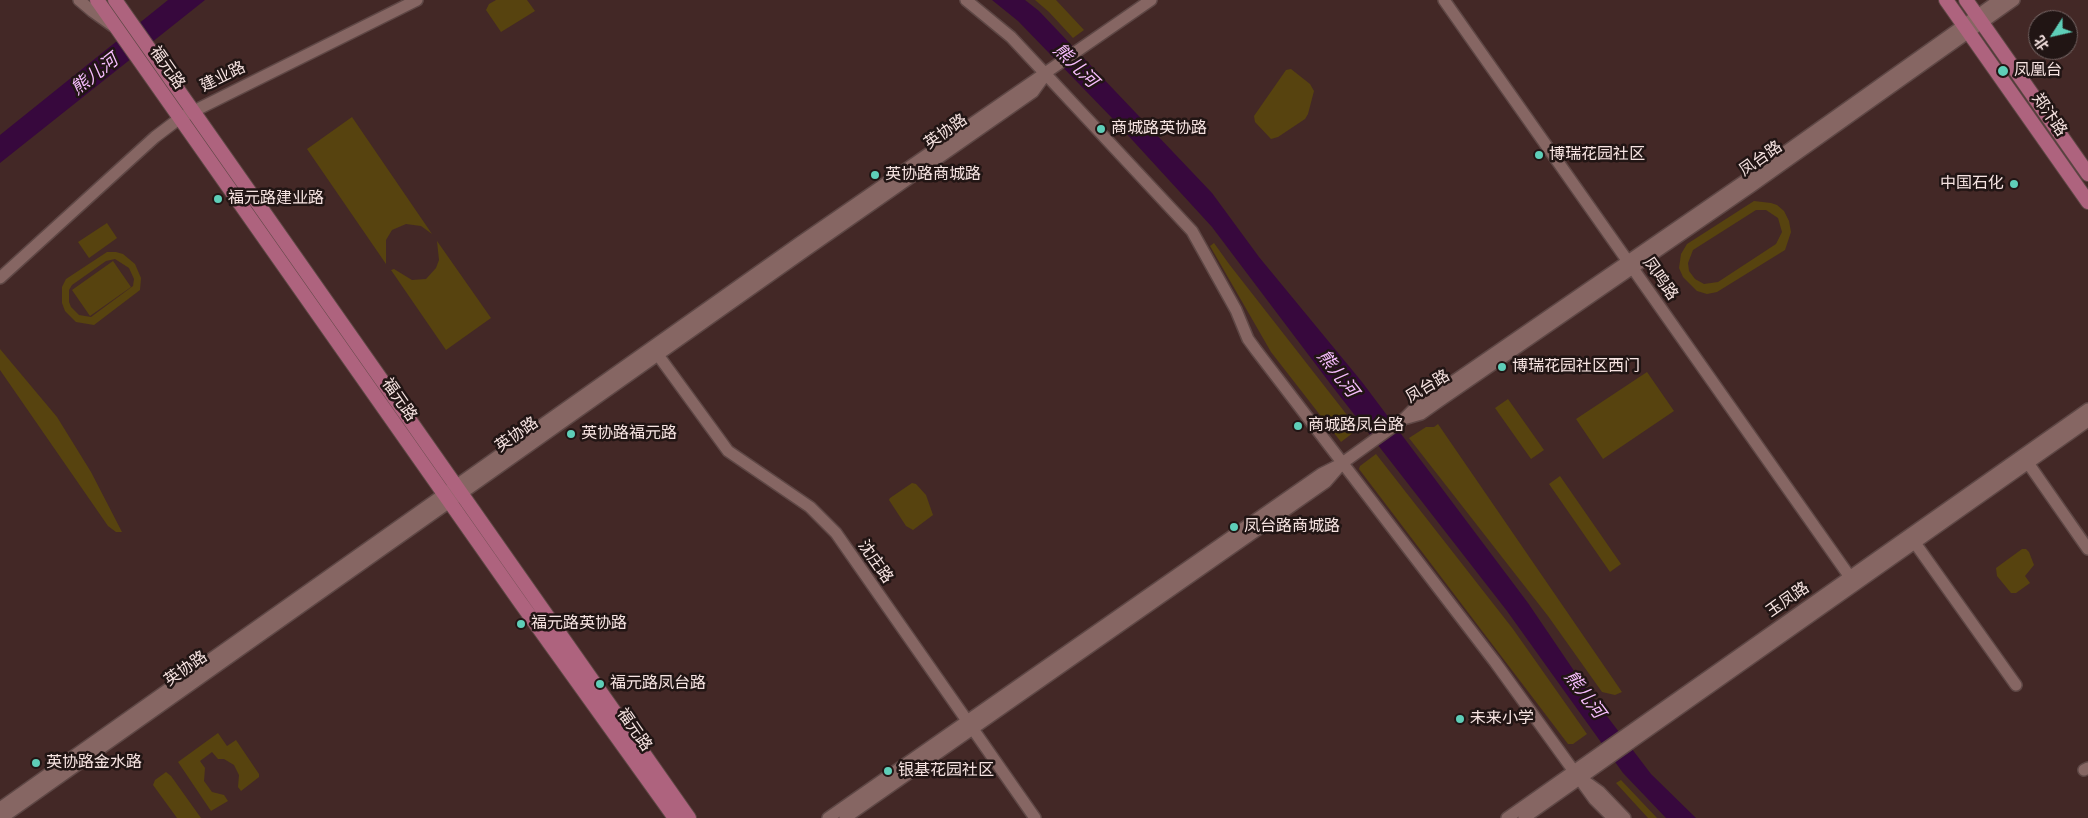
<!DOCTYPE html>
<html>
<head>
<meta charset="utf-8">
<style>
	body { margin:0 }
	#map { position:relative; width:2088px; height:818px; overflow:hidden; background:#432826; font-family:"Space Grotesk","Noto Sans SC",sans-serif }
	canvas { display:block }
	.north { position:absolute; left:2028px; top:10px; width:50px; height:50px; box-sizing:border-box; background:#211514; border:1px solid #766766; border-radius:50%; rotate:235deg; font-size:14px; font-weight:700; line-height:20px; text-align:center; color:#f6e3e1 }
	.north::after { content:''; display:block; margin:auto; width:18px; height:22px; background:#5eceb8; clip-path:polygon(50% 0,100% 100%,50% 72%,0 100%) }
</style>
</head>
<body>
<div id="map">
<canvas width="2088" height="818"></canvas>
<div class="north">北</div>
</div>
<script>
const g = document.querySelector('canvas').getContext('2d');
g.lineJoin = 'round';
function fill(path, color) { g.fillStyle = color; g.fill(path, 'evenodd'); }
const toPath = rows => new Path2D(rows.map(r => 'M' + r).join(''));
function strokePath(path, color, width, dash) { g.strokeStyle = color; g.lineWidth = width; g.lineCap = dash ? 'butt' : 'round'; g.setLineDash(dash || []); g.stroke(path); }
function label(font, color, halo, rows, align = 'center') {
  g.font = font + ' "Space Grotesk","Noto Sans SC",sans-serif'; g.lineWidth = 5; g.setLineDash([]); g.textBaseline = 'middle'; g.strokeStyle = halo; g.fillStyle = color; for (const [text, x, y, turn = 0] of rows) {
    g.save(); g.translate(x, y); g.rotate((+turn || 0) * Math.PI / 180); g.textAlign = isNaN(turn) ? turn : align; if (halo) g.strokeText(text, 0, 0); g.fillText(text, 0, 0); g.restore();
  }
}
const green = toPath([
	[496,0,527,0,535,11,501,32,486,10,489,4],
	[1035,0,1056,0,1084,30,1073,38,1049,12],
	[1291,69,1310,84,1314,91,1308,114,1305,119,1278,137,1271,139,1255,122,1254,116,1286,70],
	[352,117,432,234,421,226,406,224,392,230,386,240,386,264,307,149],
	[1754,201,1771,203,1777,205,1784,211,1789,221,1791,232,1785,250,1717,292,1707,294,1697,291,1683,277,1679,268,1681,254,1687,244],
	[1756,210,1766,210,1778,218,1782,232,1776,244,1718,282,1704,284,1695,279,1689,271,1688,263,1693,250],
	[107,223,117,238,89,258,78,242],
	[437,241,491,318,446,350,391,270,394,269,412,280,426,279,436,268,439,260],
	[1214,243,1229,264,1358,429,1341,442,1271,352,1210,246],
	[107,252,116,252,123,254,135,264,141,278,140,290,94,325,76,322,65,311,62,303,62,287,66,279],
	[115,259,129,268,134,279,133,286,91,317,79,315,71,307,69,302,69,290,72,285,106,261],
	[113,261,131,287,90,316,72,290],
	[0,349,57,417,91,472,122,532,116,532,108,526,0,370],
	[1647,372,1674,411,1603,459,1576,419],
	[1508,399,1544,450,1531,459,1495,408],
	[1438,424,1622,692,1615,695,1602,692,1548,616,1409,438,1426,427,1434,427],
	[1376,454,1513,629,1587,734,1573,744,1568,744,1359,469,1360,466],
	[1560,476,1621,564,1610,572,1549,484],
	[912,483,916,484,926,495,933,515,913,530,906,526,889,500,890,498],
	[2022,549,2026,549,2029,552,2034,565,2025,576,2030,583,2016,593,2011,593,1997,576,1996,568],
	[218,733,227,746,236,740,259,774,259,777,241,791,238,787,239,775,234,765,224,759,218,759,212,752,200,761,205,768,204,781,212,792,224,795,228,801,211,811,178,762],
	[166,772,171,776,201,818,177,818,153,785,155,780],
	[1621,780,1657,818,1648,818,1616,783]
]);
const water = toPath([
	[168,0,205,0,0,163,0,135],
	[992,0,1025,0,1039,11,1212,193,1259,257,1362,382,1528,603,1587,690,1651,774,1696,818,1666,818,1623,773,1507,611,1332,386,1212,227,1113,119,1018,21]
]);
const minor = toPath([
	[79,0,92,11,113,26],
	[966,0,1011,37,1192,231,1236,310,1248,339,1256,350,1495,662,1594,799,1613,818],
	[1444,0,1850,577],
	[0,278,155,137,180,118,417,0],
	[658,355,728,451,810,507,836,533,1035,818],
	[1407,418,1421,414,1438,402,1752,186,2014,0],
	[2028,463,2088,549],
	[1915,543,2016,685],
	[2084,770,2088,768],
	[1586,782,1600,792,1625,818],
	[0,808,799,243,1151,0],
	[2,818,805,251,1033,92,1043,78],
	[828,818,1321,474,1341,464,1405,418,1416,407,1747,179,1999,0],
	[845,818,1326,482,1339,467],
	[1507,818,2088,409],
	[1524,818,2088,421]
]);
const major = toPath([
	[97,0,520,602,675,818],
	[115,0,689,818],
	[1946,0,2088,202],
	[1966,0,2088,174]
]);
const markers = [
	[2003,71,6,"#5eceb8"],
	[1101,129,5,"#5eceb8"],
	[1539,155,5,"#5eceb8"],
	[875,175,5,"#5eceb8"],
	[2014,184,5,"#5eceb8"],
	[218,199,5,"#5eceb8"],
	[1502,367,5,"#5eceb8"],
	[1298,426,5,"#5eceb8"],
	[571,434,5,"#5eceb8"],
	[1234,527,5,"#5eceb8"],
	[521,624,5,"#5eceb8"],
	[600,684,5,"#5eceb8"],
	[1460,719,5,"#5eceb8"],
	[36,763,5,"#5eceb8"],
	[888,771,5,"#5eceb8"]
];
const streetNames = [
	["福元路",167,68,55],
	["建业路",223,77,-26],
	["郑汴路",2049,115,55],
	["英协路",946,132,-35],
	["凤台路",1761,159,-35],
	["凤鸣路",1660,279,55],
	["凤台路",1428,387,-31],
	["福元路",399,400,55],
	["英协路",517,435,-35],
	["沈庄路",875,562,55],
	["玉凤路",1788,600,-35],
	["英协路",186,669,-35],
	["福元路",634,730,55]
];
const poiNames = [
	["凤凰台",2014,71],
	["商城路英协路",1111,129],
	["博瑞花园社区",1549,155],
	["英协路商城路",885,175],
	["中国石化",2004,184,"right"],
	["福元路建业路",228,199],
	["博瑞花园社区西门",1512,367],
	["商城路凤台路",1308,426],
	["英协路福元路",581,434],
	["凤台路商城路",1244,527],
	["福元路英协路",531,624],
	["福元路凤台路",610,684],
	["未来小学",1470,719],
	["英协路金水路",46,763],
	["银基花园社区",898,771]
];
const waterNames = [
	["熊儿河",1075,66,44],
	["熊儿河",95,75,-38],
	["熊儿河",1337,374,52],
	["熊儿河",1584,695,53]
];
fill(green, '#57430f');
fill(water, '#37083d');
strokePath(minor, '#5e4745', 14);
strokePath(major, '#5e4745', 16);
strokePath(minor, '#866663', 11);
strokePath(major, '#ae637e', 14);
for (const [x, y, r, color] of markers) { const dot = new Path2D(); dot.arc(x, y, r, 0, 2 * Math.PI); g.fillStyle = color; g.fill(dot); strokePath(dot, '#211514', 2); }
label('16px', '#f6e3e1', '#211514', streetNames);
label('16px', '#f6e3e1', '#211514', poiNames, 'left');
label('italic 18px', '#f7befe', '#211514', waterNames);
</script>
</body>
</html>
